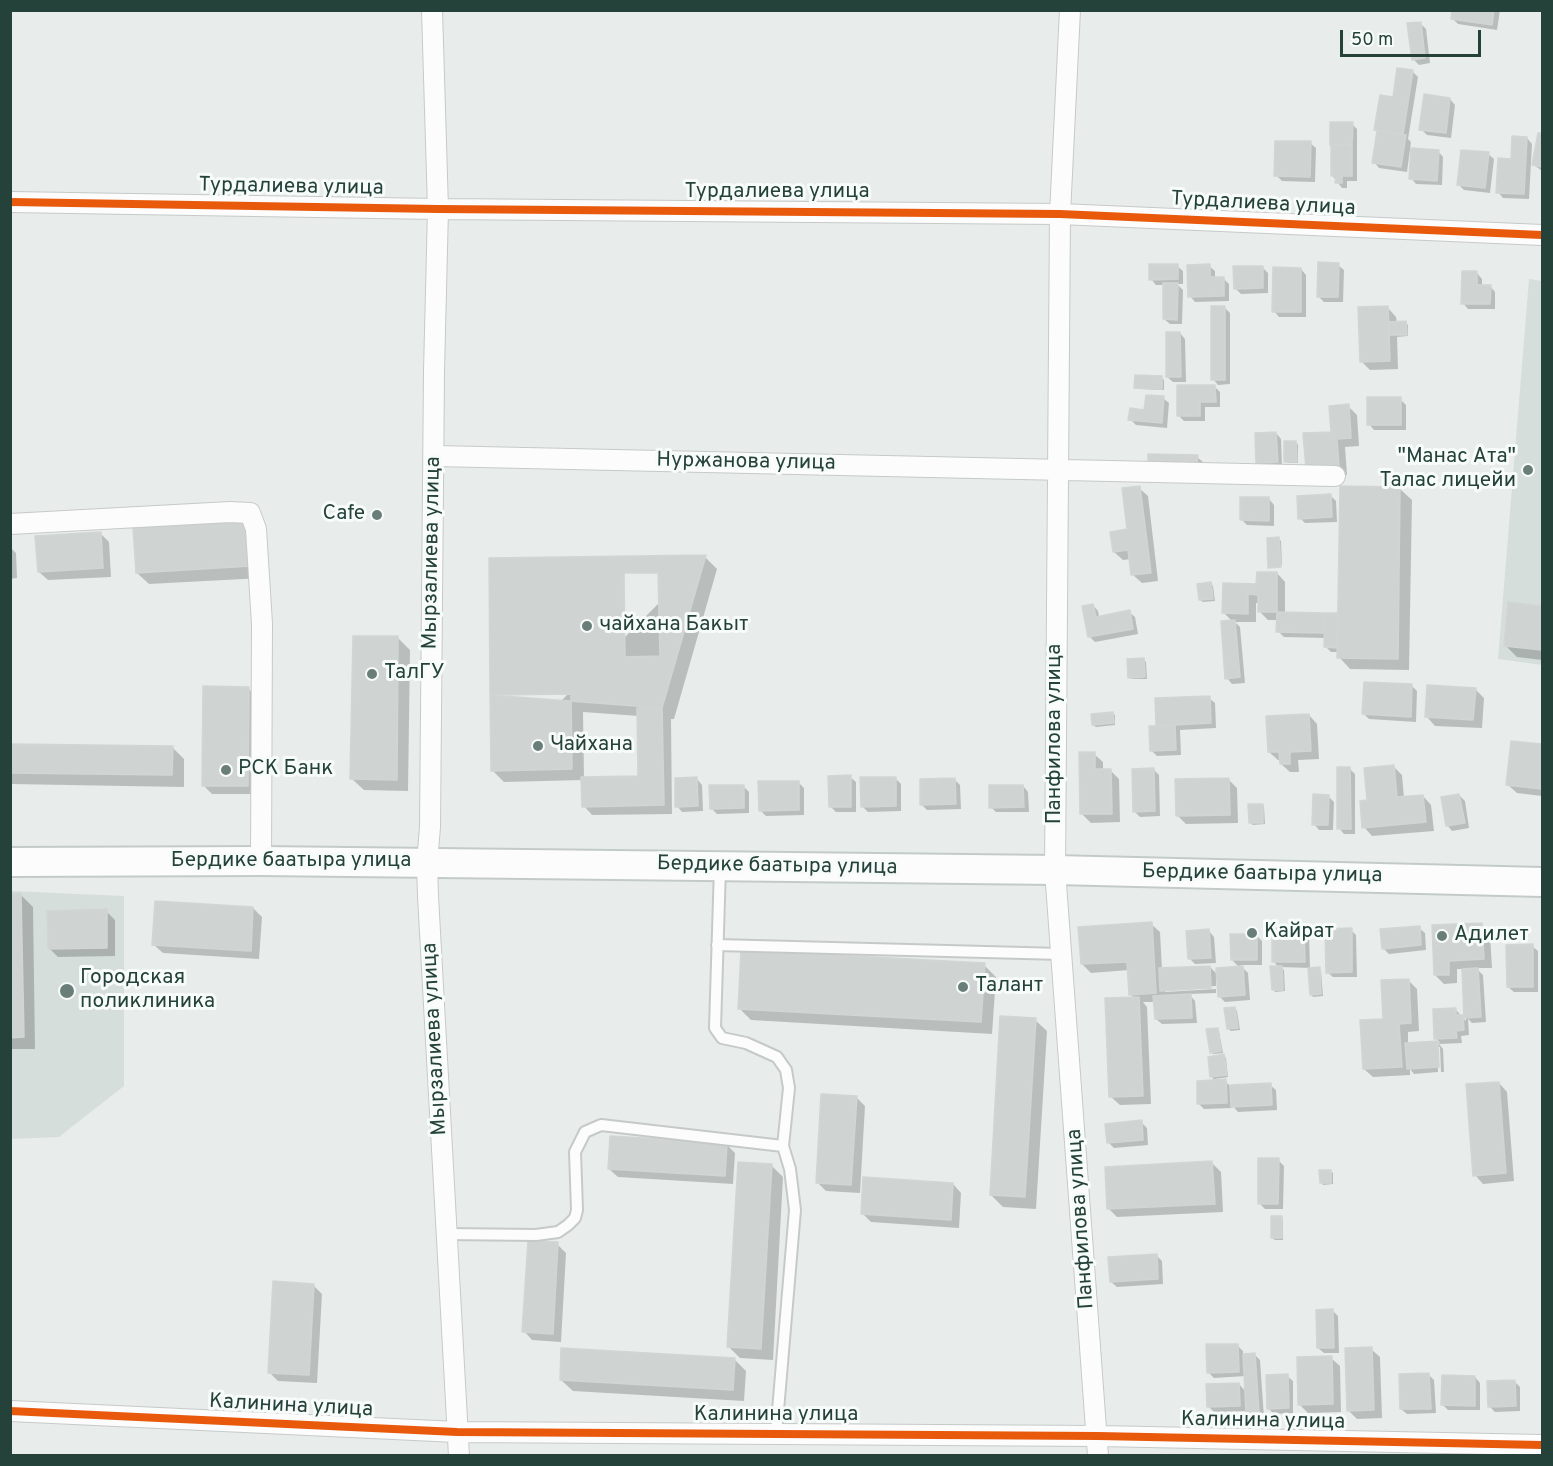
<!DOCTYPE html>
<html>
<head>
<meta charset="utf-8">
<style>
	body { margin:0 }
	#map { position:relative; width:1553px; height:1466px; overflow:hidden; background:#e8edeb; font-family:Overpass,sans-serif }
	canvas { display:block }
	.frame { position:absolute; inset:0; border:12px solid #24423a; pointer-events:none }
	.scale { position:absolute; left:1340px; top:30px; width:141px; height:27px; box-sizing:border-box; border:3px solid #24423a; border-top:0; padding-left:8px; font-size:18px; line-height:21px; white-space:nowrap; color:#24423a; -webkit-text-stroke:4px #f7fbf9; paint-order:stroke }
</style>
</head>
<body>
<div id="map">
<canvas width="1553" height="1466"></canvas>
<div class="frame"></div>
<div class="scale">50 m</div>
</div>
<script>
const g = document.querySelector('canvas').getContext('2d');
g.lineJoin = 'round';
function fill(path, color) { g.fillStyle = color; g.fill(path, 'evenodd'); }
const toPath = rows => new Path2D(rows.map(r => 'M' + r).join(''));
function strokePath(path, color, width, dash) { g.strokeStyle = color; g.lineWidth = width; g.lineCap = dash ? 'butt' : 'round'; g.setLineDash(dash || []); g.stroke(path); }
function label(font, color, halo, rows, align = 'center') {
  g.font = font + ' Overpass,sans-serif'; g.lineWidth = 6; g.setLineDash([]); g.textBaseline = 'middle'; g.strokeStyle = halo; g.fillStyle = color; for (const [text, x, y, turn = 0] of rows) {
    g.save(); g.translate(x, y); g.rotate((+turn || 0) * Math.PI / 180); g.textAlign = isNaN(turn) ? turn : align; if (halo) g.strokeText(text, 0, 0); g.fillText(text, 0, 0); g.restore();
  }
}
const built = toPath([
	[1529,279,1542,281,1542,665,1498,659],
	[11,891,124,896,124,1086,59,1137,11,1139]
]);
const shadow = toPath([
	[1453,10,1500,10,1497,30,1458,24,1452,18],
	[1420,23,1426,29,1430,63,1419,65,1413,59],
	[1412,71,1418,77,1408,139,1411,142,1407,172,1379,168,1374,162,1378,132,1376,130],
	[1450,99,1455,105,1451,138,1427,135,1421,129],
	[1352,124,1357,129,1357,181,1347,181,1347,188,1342,188,1332,175],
	[1539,134,1542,135,1542,171,1534,165],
	[1527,138,1532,144,1529,199,1503,198,1498,192,1512,161],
	[1310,143,1316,148,1315,182,1282,181,1276,175],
	[1438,151,1443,157,1442,185,1416,184,1411,178],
	[1488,154,1494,159,1490,193,1464,190,1459,185],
	[1338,265,1344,270,1343,302,1324,302,1319,297],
	[1177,266,1183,271,1183,284,1177,284,1183,290,1182,324,1170,324,1164,319,1165,285,1156,285,1151,279],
	[1209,266,1215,271,1215,279,1223,278,1229,284,1229,301,1195,302,1190,296],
	[1263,268,1268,273,1268,293,1241,294,1235,288],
	[1301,269,1306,275,1306,317,1279,317,1274,311],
	[1477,273,1482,279,1482,286,1490,286,1495,292,1495,309,1468,309,1463,303],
	[1224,307,1230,313,1230,384,1218,385,1213,379],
	[1388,308,1396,317,1397,323,1406,323,1408,325,1408,336,1397,337,1398,369,1370,370,1361,361],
	[1180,333,1185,339,1186,382,1173,382,1167,377],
	[1161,377,1164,380,1164,390,1138,389,1136,387],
	[1215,387,1220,392,1220,407,1205,407,1205,421,1184,421,1178,415],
	[1163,398,1169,403,1167,428,1136,425,1130,419,1146,411],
	[1400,399,1406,405,1406,430,1374,430,1369,424],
	[1348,406,1357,415,1359,446,1345,447,1347,475,1316,477],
	[1276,433,1281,439,1282,467,1263,468,1257,463],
	[1296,442,1298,445,1298,463,1288,463,1286,461],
	[1197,457,1203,462,1203,469,1155,468],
	[1139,488,1148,496,1158,581,1142,583,1133,575,1131,559,1123,560,1114,552,1129,531],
	[1400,489,1412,500,1409,670,1350,669,1339,657,1339,652,1331,652,1326,647,1326,638,1284,637,1278,631,1278,620,1268,620,1260,612,1260,603,1256,603,1256,622,1235,622,1240,627,1245,683,1232,684,1227,678,1232,621,1224,613,1258,585,1277,573,1285,582,1285,614,1337,615],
	[1331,496,1336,501,1337,522,1305,523,1300,518],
	[1269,499,1274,505,1274,526,1247,525,1241,519],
	[248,522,262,578,149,584,137,573],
	[101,534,109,542,111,577,48,580,39,572],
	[1279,539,1281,541,1282,565,1269,566],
	[10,547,16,553,17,578,10,579],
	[705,557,717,569,674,719,671,719,672,814,592,815,584,806,583,780,504,782,492,770],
	[583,712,639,716,640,778,584,779],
	[1211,583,1213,586,1215,601,1203,602,1200,600],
	[1510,604,1542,607,1542,660,1517,657,1505,645],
	[1093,605,1098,611,1099,617,1129,612,1135,617,1138,634,1095,642,1090,637],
	[398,638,410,650,408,791,364,790,352,779],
	[1144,660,1146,662,1147,679,1132,679,1129,677],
	[1412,686,1417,691,1416,722,1369,719,1364,714],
	[248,688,257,697,256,794,212,794,203,785],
	[1475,689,1484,698,1482,728,1435,726,1427,717],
	[1209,698,1215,703,1216,728,1180,730,1181,755,1157,756,1151,750,1158,727],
	[1112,713,1115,715,1115,725,1096,727,1093,725],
	[1309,715,1317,724,1319,759,1298,760,1299,772,1290,772,1281,764,1281,760,1278,760,1269,752],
	[1512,743,1542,745,1542,796,1517,793,1508,785],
	[10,745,172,747,184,759,184,787,10,784],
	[1094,754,1103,762,1103,770,1110,770,1119,779,1120,822,1091,823,1082,814],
	[1393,766,1402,775,1404,798,1423,796,1431,805,1434,831,1372,836,1364,827,1369,801],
	[1350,769,1355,774,1355,834,1344,834,1339,828],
	[1154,770,1159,775,1160,816,1140,817,1134,811],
	[850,777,856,782,856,812,836,812,830,806],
	[895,778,901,784,901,811,868,812,862,806],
	[697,779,702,785,703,811,682,812,677,806],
	[1228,779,1237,788,1238,823,1186,824,1177,815],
	[955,780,960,785,961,809,927,810,921,804],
	[798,782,804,788,804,815,766,816,760,810],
	[743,786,749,792,749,813,717,814,711,808],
	[1023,786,1028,792,1029,812,996,812,991,807],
	[1459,795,1465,801,1469,828,1452,831,1447,825],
	[1328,796,1334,802,1333,830,1319,830,1314,824],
	[1262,805,1264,807,1265,824,1253,825,1250,823],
	[10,895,21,895,33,907,35,1049,10,1049],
	[253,908,262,917,259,959,163,953,154,945],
	[106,911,115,920,115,956,58,957,49,948],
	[1151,924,1160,932,1162,970,1210,967,1216,973,1216,986,1165,989,1165,992,1216,989,1216,993,1189,994,1195,1001,1197,1023,1162,1024,1156,1019,1155,1002,1143,1002,1147,1007,1151,1104,1120,1105,1111,1097,1134,998,1130,994,1129,970,1091,973,1082,964],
	[1482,925,1490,934,1492,968,1476,968,1483,975,1486,1022,1472,1023,1468,1019,1469,1035,1461,1036,1462,1043,1439,1044,1443,1049,1444,1072,1441,1072,1440,1047,1437,1047,1438,1072,1414,1074,1410,1069,1410,1075,1373,1077,1364,1069,1384,1020,1408,980,1417,989,1419,1031,1408,1032,1408,1044,1440,1043,1436,1038,1456,1010,1466,1021,1464,969,1457,969,1457,983,1444,984,1435,975],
	[1419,928,1425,933,1426,950,1389,954,1383,948],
	[1304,929,1309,935,1310,968,1281,967,1284,970,1285,991,1275,992,1273,989,1279,968,1274,962],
	[1351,930,1356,935,1357,977,1333,977,1327,972],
	[1209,931,1214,937,1216,963,1195,964,1189,958],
	[1256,935,1262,941,1262,965,1240,965,1248,973,1250,1000,1225,1002,1220,997,1240,968,1232,960],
	[1532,946,1538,951,1538,992,1514,992,1508,987],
	[984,965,996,977,992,1034,751,1020,739,1008],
	[1319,969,1321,971,1323,996,1313,997,1311,994],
	[1235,1008,1237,1011,1240,1030,1231,1031,1228,1029],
	[1035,1020,1047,1031,1036,1209,1003,1207,991,1195],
	[1217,1029,1219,1031,1223,1053,1213,1054,1211,1052],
	[1224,1056,1226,1058,1228,1077,1215,1079,1215,1081,1212,1077],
	[1225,1081,1231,1087,1270,1085,1276,1090,1277,1110,1238,1112,1232,1105,1232,1108,1204,1109,1199,1104],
	[1499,1083,1507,1092,1514,1181,1483,1184,1475,1175],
	[856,1097,865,1106,860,1193,826,1191,817,1182],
	[1141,1122,1147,1128,1148,1145,1114,1148,1109,1143],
	[726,1144,735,1153,733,1184,618,1177,609,1169],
	[1278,1160,1284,1166,1283,1209,1265,1209,1259,1203],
	[1212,1163,1221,1172,1223,1212,1117,1217,1109,1209],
	[771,1165,783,1177,773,1360,740,1358,728,1346],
	[1330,1171,1333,1173,1333,1184,1323,1185,1321,1182],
	[953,1184,961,1193,959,1228,871,1222,863,1214],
	[1281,1217,1283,1220,1283,1240,1275,1240,1272,1238],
	[557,1244,566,1253,561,1342,532,1340,524,1331],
	[1156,1255,1162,1261,1163,1284,1117,1287,1111,1282],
	[313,1285,322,1294,317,1383,278,1381,269,1372],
	[1333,1311,1338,1316,1339,1353,1324,1353,1318,1348],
	[1237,1345,1243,1351,1243,1356,1255,1355,1260,1360,1264,1418,1253,1418,1248,1411,1214,1412,1208,1406,1239,1384,1246,1392,1246,1376,1214,1378,1208,1372],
	[1371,1349,1380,1357,1382,1418,1357,1419,1348,1410],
	[1331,1358,1340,1366,1341,1412,1308,1413,1299,1404],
	[734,1359,746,1371,744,1401,573,1391,561,1380],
	[1429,1375,1434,1380,1436,1413,1407,1414,1401,1409],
	[1287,1376,1293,1381,1293,1413,1274,1414,1268,1408],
	[1475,1377,1480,1383,1480,1410,1448,1410,1442,1404],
	[1514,1381,1520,1387,1520,1411,1495,1412,1489,1406]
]);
const building = toPath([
	[1452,10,1494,10,1492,25,1451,19,1452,10],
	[1421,22,1425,58,1412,60,1407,23,1421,22],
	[1397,68,1413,70,1403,135,1374,130,1380,95,1393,97,1397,68],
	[1424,94,1450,98,1446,133,1419,130,1424,94],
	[1330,122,1353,122,1352,145,1330,145,1330,122],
	[1377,131,1406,135,1401,167,1372,163,1377,131],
	[1538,133,1542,133,1542,167,1532,165,1538,133],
	[1512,136,1527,137,1524,194,1496,193,1498,158,1511,159,1512,136],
	[1275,141,1311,141,1310,177,1274,176,1275,141],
	[1331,145,1352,145,1352,176,1342,176,1342,183,1335,183,1336,176,1331,176,1331,145],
	[1411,148,1439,150,1437,181,1409,179,1411,148],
	[1461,150,1489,152,1485,188,1457,185,1461,150],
	[1318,262,1339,263,1338,297,1317,297,1318,262],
	[1149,264,1178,264,1178,279,1149,280,1149,264],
	[1210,264,1210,277,1224,277,1224,296,1188,297,1187,265,1210,264],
	[1233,266,1263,266,1263,288,1234,289,1233,266],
	[1273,267,1301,268,1301,312,1272,312,1273,267],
	[1462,271,1477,271,1477,285,1491,285,1490,304,1461,304,1462,271],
	[1163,283,1178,283,1177,320,1163,319,1163,283],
	[1211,306,1225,306,1225,380,1211,380,1211,306],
	[1388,306,1390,361,1360,362,1358,307,1388,306],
	[1406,321,1407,335,1389,335,1389,322,1406,321],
	[1166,332,1180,332,1181,377,1166,377,1166,332],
	[1135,375,1162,376,1162,389,1134,388,1135,375],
	[1177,385,1215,385,1216,402,1200,402,1200,416,1177,416,1177,385],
	[1146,395,1164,396,1162,423,1128,420,1130,408,1144,410,1146,395],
	[1367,397,1401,397,1401,425,1367,425,1367,397],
	[1349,404,1351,438,1337,439,1339,467,1306,469,1303,433,1331,432,1329,406,1349,404],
	[1276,432,1278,462,1256,463,1255,433,1276,432],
	[1284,441,1296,441,1297,462,1284,462,1284,441],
	[1148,454,1198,455,1197,464,1148,463,1148,454],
	[1140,486,1151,573,1131,575,1128,550,1113,552,1110,532,1127,529,1122,488,1140,486],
	[1340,486,1400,487,1398,659,1337,658,1340,486],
	[1331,494,1332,517,1298,519,1297,496,1331,494],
	[1240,497,1269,497,1269,521,1240,520,1240,497],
	[248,521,251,566,136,573,133,527,248,521],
	[101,532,103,568,38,572,35,536,101,532],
	[1279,537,1281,567,1268,568,1267,538,1279,537],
	[706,555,662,708,490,695,489,558,706,555],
	[1257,572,1277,572,1277,612,1258,612,1258,595,1248,594,1248,614,1222,613,1223,583,1256,584,1257,572],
	[624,573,658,573,660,656,625,657,624,573],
	[1211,582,1213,599,1199,600,1197,584,1211,582],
	[1508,602,1542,606,1542,650,1504,646,1508,602],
	[1093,604,1096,617,1130,610,1133,629,1088,637,1082,606,1093,604],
	[1277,612,1325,613,1324,633,1276,632,1277,612],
	[1325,613,1338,613,1337,648,1324,647,1325,613],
	[1235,620,1240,677,1225,679,1221,621,1235,620],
	[353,636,398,636,397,780,350,779,353,636],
	[1144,658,1145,677,1128,678,1127,659,1144,658],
	[1364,682,1412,684,1411,717,1362,714,1364,682],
	[1427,685,1476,688,1473,720,1425,717,1427,685],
	[203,686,249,687,248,786,202,786,203,686],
	[571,694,572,769,491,771,490,695,571,694],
	[1210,696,1211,723,1156,726,1155,698,1210,696],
	[637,708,662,708,664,805,582,807,581,777,638,776,637,708],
	[1113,712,1114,723,1092,725,1091,714,1113,712],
	[1309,714,1311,751,1290,752,1290,764,1280,764,1279,752,1268,752,1266,716,1309,714],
	[1175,725,1176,750,1150,751,1149,726,1175,725],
	[1511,741,1542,744,1542,789,1506,785,1511,741],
	[10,744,173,746,172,775,10,773,10,744],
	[1079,752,1095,752,1095,769,1111,769,1112,814,1080,814,1079,752],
	[1394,765,1397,797,1423,795,1426,822,1362,828,1360,801,1367,800,1364,768,1394,765],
	[1337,767,1350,767,1351,829,1337,829,1337,767],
	[1154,768,1155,811,1133,812,1132,769,1154,768],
	[851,775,851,807,829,807,828,776,851,775],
	[697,777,698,806,675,807,675,778,697,777],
	[860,777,896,777,896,806,861,807,860,777],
	[955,778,956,804,920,805,920,779,955,778],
	[1229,778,1230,815,1176,816,1175,779,1229,778],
	[758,781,799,781,799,810,759,811,758,781],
	[709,785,744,785,744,808,710,809,709,785],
	[989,785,1023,785,1024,807,989,808,989,785],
	[1313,794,1329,795,1328,825,1312,825,1313,794],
	[1459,794,1465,823,1446,826,1441,797,1459,794],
	[1248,804,1263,804,1263,823,1249,823,1248,804],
	[21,893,24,1037,10,1038,10,894,21,893],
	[155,901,253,907,251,951,152,945,155,901],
	[107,909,107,948,48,949,47,911,107,909],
	[1152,922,1156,993,1129,995,1127,962,1081,964,1078,927,1152,922],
	[1482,923,1484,959,1449,961,1449,975,1434,975,1432,925,1482,923],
	[1420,926,1421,945,1382,949,1380,929,1420,926],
	[1272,928,1304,928,1305,962,1272,962,1272,928],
	[1352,928,1352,972,1326,973,1325,929,1352,928],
	[1209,929,1211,958,1188,959,1186,931,1209,929],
	[1230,934,1257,934,1257,960,1231,960,1230,934],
	[1533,944,1533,987,1507,987,1506,945,1533,944],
	[741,950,985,963,981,1022,738,1009,741,950],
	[1210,966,1211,988,1160,991,1159,968,1210,966],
	[1243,966,1245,995,1218,997,1216,968,1243,966],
	[1270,966,1282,966,1283,990,1272,990,1270,966],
	[1320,967,1321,994,1310,995,1308,968,1320,967],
	[1478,968,1481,1017,1464,1018,1462,969,1478,968],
	[1409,979,1411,1023,1399,1024,1402,1067,1363,1069,1360,1020,1383,1019,1381,980,1409,979],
	[1191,994,1192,1018,1155,1019,1153,996,1191,994],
	[1139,997,1143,1096,1109,1097,1105,998,1139,997],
	[1235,1007,1238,1028,1227,1029,1224,1008,1235,1007],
	[1456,1008,1456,1015,1463,1015,1464,1030,1456,1031,1457,1038,1434,1039,1433,1009,1456,1008],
	[1000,1016,1036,1018,1025,1197,990,1195,1000,1016],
	[1218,1028,1221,1051,1210,1053,1206,1029,1218,1028],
	[1438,1041,1439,1067,1407,1069,1405,1043,1438,1041],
	[1224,1054,1227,1075,1210,1077,1208,1057,1224,1054],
	[1226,1079,1227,1103,1197,1104,1197,1081,1226,1079],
	[1499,1082,1506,1173,1473,1176,1466,1084,1499,1082],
	[1271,1083,1272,1105,1231,1107,1230,1085,1271,1083],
	[821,1094,857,1096,851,1185,816,1183,821,1094],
	[1142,1120,1143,1140,1107,1143,1105,1124,1142,1120],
	[610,1136,727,1143,725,1176,608,1169,610,1136],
	[1258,1158,1279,1158,1278,1204,1258,1204,1258,1158],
	[1212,1161,1215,1204,1107,1209,1105,1167,1212,1161],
	[738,1162,772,1164,761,1349,727,1347,738,1162],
	[1319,1170,1331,1170,1331,1183,1320,1183,1319,1170],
	[863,1177,953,1183,951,1220,861,1214,863,1177],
	[1271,1216,1282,1216,1282,1238,1271,1238,1271,1216],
	[528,1241,558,1242,553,1334,522,1332,528,1241],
	[1157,1254,1158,1279,1110,1282,1108,1257,1157,1254],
	[273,1281,314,1284,309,1375,268,1373,273,1281],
	[1333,1309,1334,1348,1317,1348,1316,1310,1333,1309],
	[1206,1344,1238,1344,1239,1372,1207,1373,1206,1344],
	[1372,1347,1374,1410,1347,1411,1345,1348,1372,1347],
	[561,1348,735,1358,733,1390,560,1380,561,1348],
	[1255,1353,1259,1413,1246,1413,1243,1354,1255,1353],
	[1332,1356,1333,1404,1298,1405,1297,1357,1332,1356],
	[1429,1373,1431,1409,1400,1409,1399,1374,1429,1373],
	[1288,1374,1289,1408,1267,1409,1266,1375,1288,1374],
	[1442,1375,1475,1376,1475,1406,1441,1405,1442,1375],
	[1515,1380,1516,1406,1488,1407,1487,1381,1515,1380],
	[1239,1383,1240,1406,1207,1407,1206,1384,1239,1383]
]);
const lane = toPath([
	[720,867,715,1028,722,1038,746,1043,777,1057,786,1070,789,1088,783,1146,790,1169,795,1210,776,1434],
	[717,945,1062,954],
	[446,1234,536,1235,558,1232,568,1225,575,1218,577,1210,575,1152,585,1132,601,1125,783,1146]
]);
const street = toPath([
	[432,10,438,209,434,372,430,827,427,863,428,896,459,1456],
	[1070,10,1060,214,1055,870,1098,1456],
	[10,202,438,209,1060,214,1542,235],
	[435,456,1335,476],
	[10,524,230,512,250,513,256,529,262,624,261,861],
	[10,1411,457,1432,1098,1436,1542,1445]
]);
const secondary = toPath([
	[10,862,261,861,1055,870,1542,882]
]);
const cycleway = toPath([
	[10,202,438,209,1060,214,1542,235],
	[10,1411,457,1432,1098,1436,1542,1445]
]);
const markers = [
	[1528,470,6,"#697e78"],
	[377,515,6,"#697e78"],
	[587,626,6,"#697e78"],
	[372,674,6,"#697e78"],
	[538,746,6,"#697e78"],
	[226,770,6,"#697e78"],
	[1252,933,6,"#697e78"],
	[1442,936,6,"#697e78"],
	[963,987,6,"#697e78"],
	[67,991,8,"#697e78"]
];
const streetNames = [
	["Турдалиева улица",291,188,1],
	["Турдалиева улица",777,193],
	["Турдалиева улица",1263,205,3],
	["Нуржанова улица",746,463,1],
	["Мырзалиева улица",433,553,-89],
	["Панфилова улица",1056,734,-90],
	["Бердике баатыра улица",291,862],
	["Бердике баатыра улица",777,867,1],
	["Бердике баатыра улица",1262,875,1],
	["Мырзалиева улица",436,1039,-93],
	["Панфилова улица",1082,1219,-94],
	["Калинина улица",291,1407,3],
	["Калинина улица",776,1416],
	["Калинина улица",1263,1422,1]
];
const poiNames = [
	["\"Манас Ата\"",1516,458,"right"],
	["Талас лицейи",1516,482,"right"],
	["Cafe",365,515,"right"],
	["чайхана Бакыт",599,626],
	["ТалГУ",384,674],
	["Чайхана",550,746],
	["РСК Банк",238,770],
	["Кайрат",1264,933],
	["Адилет",1454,936],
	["Городская",80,979],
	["поликлиника",80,1003],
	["Талант",975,987]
];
fill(built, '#d6dedb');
fill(shadow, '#0003');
fill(building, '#cfd4d2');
strokePath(building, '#d1d6d4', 1.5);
strokePath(lane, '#c5cac8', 14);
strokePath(street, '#c5cac8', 22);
strokePath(secondary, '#c3cbc8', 32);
strokePath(lane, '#fcfcfc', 10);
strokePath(street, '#fcfcfc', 20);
strokePath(secondary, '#fcfcfc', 28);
strokePath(cycleway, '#e8590c', 8);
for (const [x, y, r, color] of markers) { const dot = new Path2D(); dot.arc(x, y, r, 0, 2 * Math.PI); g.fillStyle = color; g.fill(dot); strokePath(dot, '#f7fbf9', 2); }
label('21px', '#24423a', '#f7fbf9', streetNames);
label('21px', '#24423a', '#f7fbf9', poiNames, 'left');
</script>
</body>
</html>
